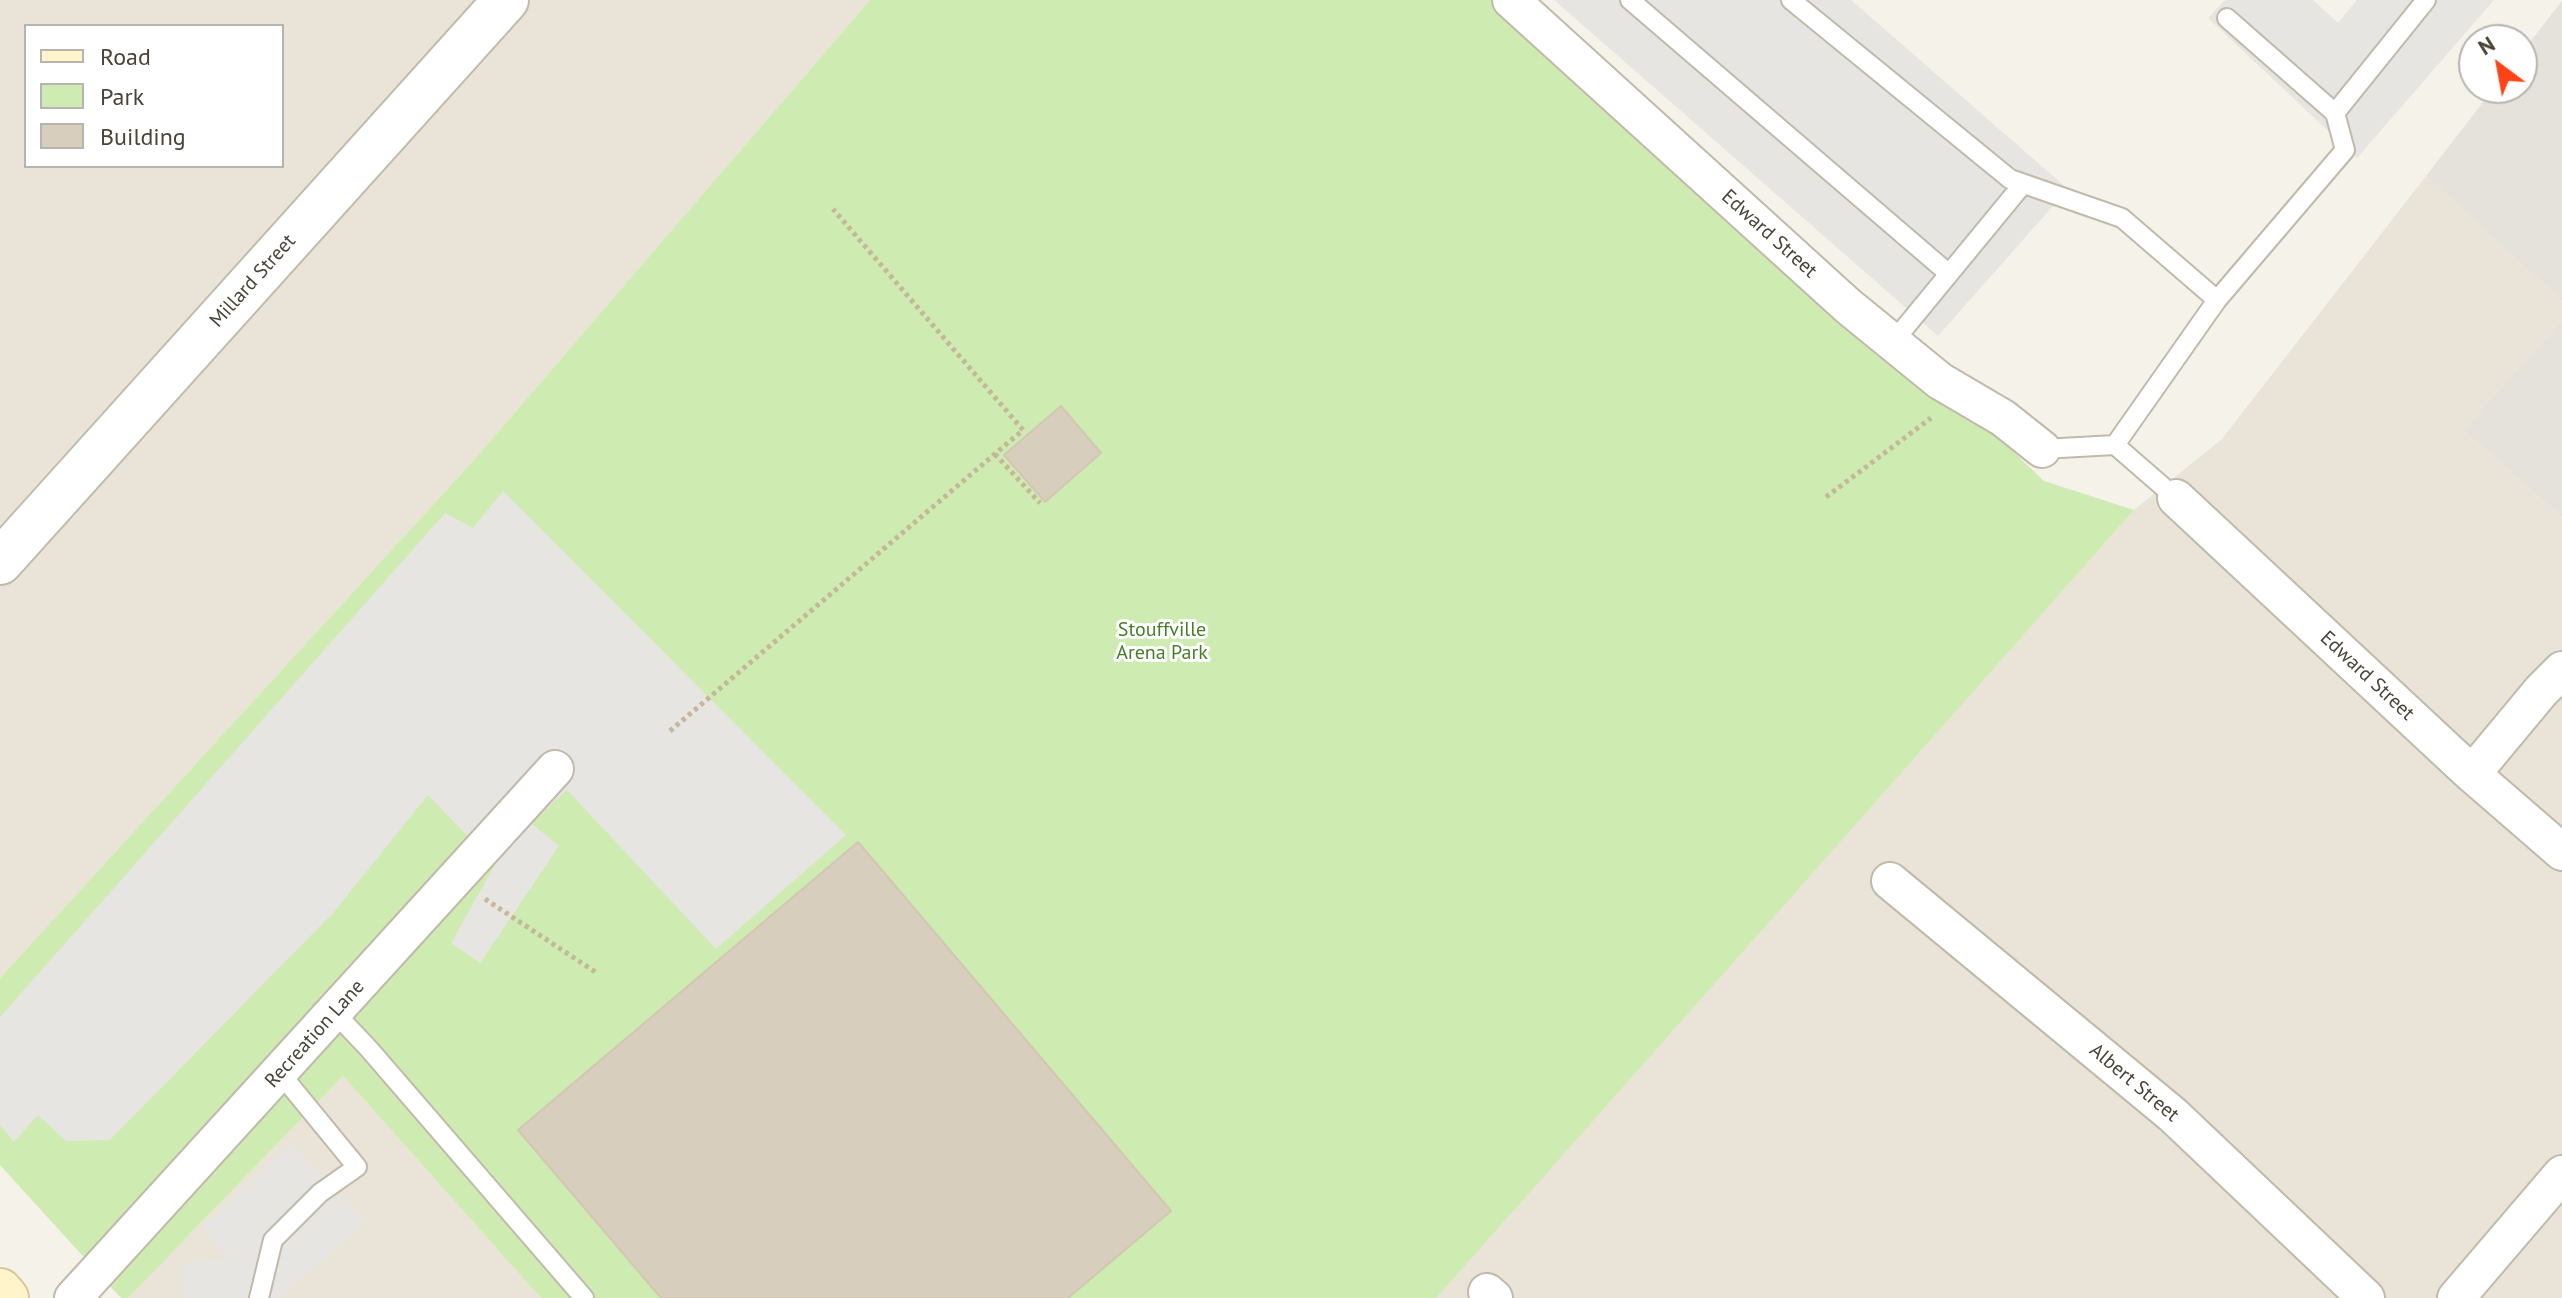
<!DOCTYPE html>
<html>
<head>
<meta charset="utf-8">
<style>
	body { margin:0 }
	#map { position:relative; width:2562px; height:1298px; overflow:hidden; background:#f5f2e9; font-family:"PT Sans",sans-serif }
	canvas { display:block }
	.legend { position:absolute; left:24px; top:24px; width:260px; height:144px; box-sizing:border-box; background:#fff; border:2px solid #b7b4af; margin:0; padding:10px 14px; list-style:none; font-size:24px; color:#4a4337 }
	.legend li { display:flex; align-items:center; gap:16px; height:40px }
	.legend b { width:40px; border:2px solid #b7b4af }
	.north { position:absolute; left:2458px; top:24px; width:80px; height:80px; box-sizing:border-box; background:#fff; border:2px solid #b7b4af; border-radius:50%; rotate:328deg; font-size:22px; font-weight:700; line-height:32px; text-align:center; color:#4a4337 }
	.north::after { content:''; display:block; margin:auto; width:28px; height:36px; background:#ff4317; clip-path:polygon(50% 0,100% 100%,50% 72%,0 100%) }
</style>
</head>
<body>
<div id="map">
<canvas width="2562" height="1298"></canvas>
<ul class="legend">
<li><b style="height:10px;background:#fff4ca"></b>Road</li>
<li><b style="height:22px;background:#ceebb1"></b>Park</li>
<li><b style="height:22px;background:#d7cebe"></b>Building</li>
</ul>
<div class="north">N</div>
</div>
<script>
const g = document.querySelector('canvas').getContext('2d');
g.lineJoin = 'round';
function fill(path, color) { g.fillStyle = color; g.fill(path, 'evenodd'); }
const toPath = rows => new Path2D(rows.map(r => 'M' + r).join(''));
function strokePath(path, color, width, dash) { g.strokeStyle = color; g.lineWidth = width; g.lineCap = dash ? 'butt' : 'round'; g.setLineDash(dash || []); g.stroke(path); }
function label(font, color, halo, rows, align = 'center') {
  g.font = font + ' "PT Sans",sans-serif'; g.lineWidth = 6; g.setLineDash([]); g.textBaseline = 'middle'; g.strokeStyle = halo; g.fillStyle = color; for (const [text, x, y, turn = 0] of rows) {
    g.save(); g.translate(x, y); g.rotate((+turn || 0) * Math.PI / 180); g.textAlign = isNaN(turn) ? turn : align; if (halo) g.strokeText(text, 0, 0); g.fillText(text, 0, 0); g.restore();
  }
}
const residential = toPath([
	[0,0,870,0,473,461,0,978],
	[26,26,282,26,282,166,26,166],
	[2426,176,2562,301,2562,320,2463,430,2562,517,2562,1298,1432,1298,2134,510,2222,439],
	[343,1076,541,1298,128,1298]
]);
const industrial = toPath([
	[2562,1,2562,301,2426,176,2494,88,2522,88,2522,52],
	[2562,320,2562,517,2463,430]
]);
const green = toPath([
	[870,0,1539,0,2044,481,2134,510,1436,1298,541,1298,343,1076,128,1298,121,1298,0,1165,0,978,473,461]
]);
const parking = toPath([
	[1554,0,1851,0,2068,189,1938,336],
	[2225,0,2313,0,2338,23,2357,0,2494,0,2357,158,2208,18],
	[503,491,846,835,716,949,567,790,531,823,559,846,480,963,451,943,495,865,428,795,334,912,110,1140,66,1141,38,1115,14,1142,0,1125,0,1017,445,513,473,528],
	[292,1144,365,1222,280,1298,184,1298,183,1263,229,1260,201,1227]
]);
const building = toPath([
	[1061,406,1101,453,1045,502,1004,455,1061,406],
	[858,842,1171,1211,1068,1298,661,1298,518,1130,858,842]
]);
const path = toPath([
	[995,454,1040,503],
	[1826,497,1931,418],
	[670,731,1023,430,833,209],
	[485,899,597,973]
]);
const service = toPath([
	[1630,0,1948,273],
	[1791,0,2010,179,2122,218,2217,300],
	[2335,113,2426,0],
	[1893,342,2023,184],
	[2115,445,2217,300,2345,150,2335,113,2227,18],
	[2042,449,2115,445,2176,498],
	[335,1013,369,1049,584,1298],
	[259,1298,273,1240,320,1193,357,1167,280,1073]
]);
const minor = toPath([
	[1511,0,1848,306,1940,381,2003,418,2042,449],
	[2176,498,2472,774,2562,852],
	[2472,774,2541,691,2562,670],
	[1890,881,2173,1115,2366,1298],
	[1487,1292,1494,1298],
	[73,1298,555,769],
	[2456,1298,2562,1174]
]);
const tertiary = toPath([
	[0,562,506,0]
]);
const secondary = toPath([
	[0,1291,6,1298]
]);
const streetNames = [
	["Edward Street",1769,234,42],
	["Millard Street",253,281,-48],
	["Edward Street",2367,676,43],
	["Recreation Lane",315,1034,-48],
	["Albert Street",2134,1083,40]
];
const parkNames = [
	["Stouffville",1162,630],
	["Arena Park",1162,653]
];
fill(residential, '#e9e4d7');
fill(industrial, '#e5e1db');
fill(green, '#ceebb1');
fill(parking, '#e7e5e1');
fill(building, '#d7cebe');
strokePath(building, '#d3c7b1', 2);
strokePath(service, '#c1baab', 22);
strokePath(minor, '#c1baab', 40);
strokePath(tertiary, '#c1baab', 48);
strokePath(secondary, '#d7c898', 48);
strokePath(path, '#c4b79c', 5, [4, 4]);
strokePath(service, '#fff', 18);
strokePath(minor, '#fff', 36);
strokePath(tertiary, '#fff', 44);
strokePath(secondary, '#fff4ca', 44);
label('20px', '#4a4337', '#fff', streetNames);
label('20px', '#457e27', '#fff', parkNames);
</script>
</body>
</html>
